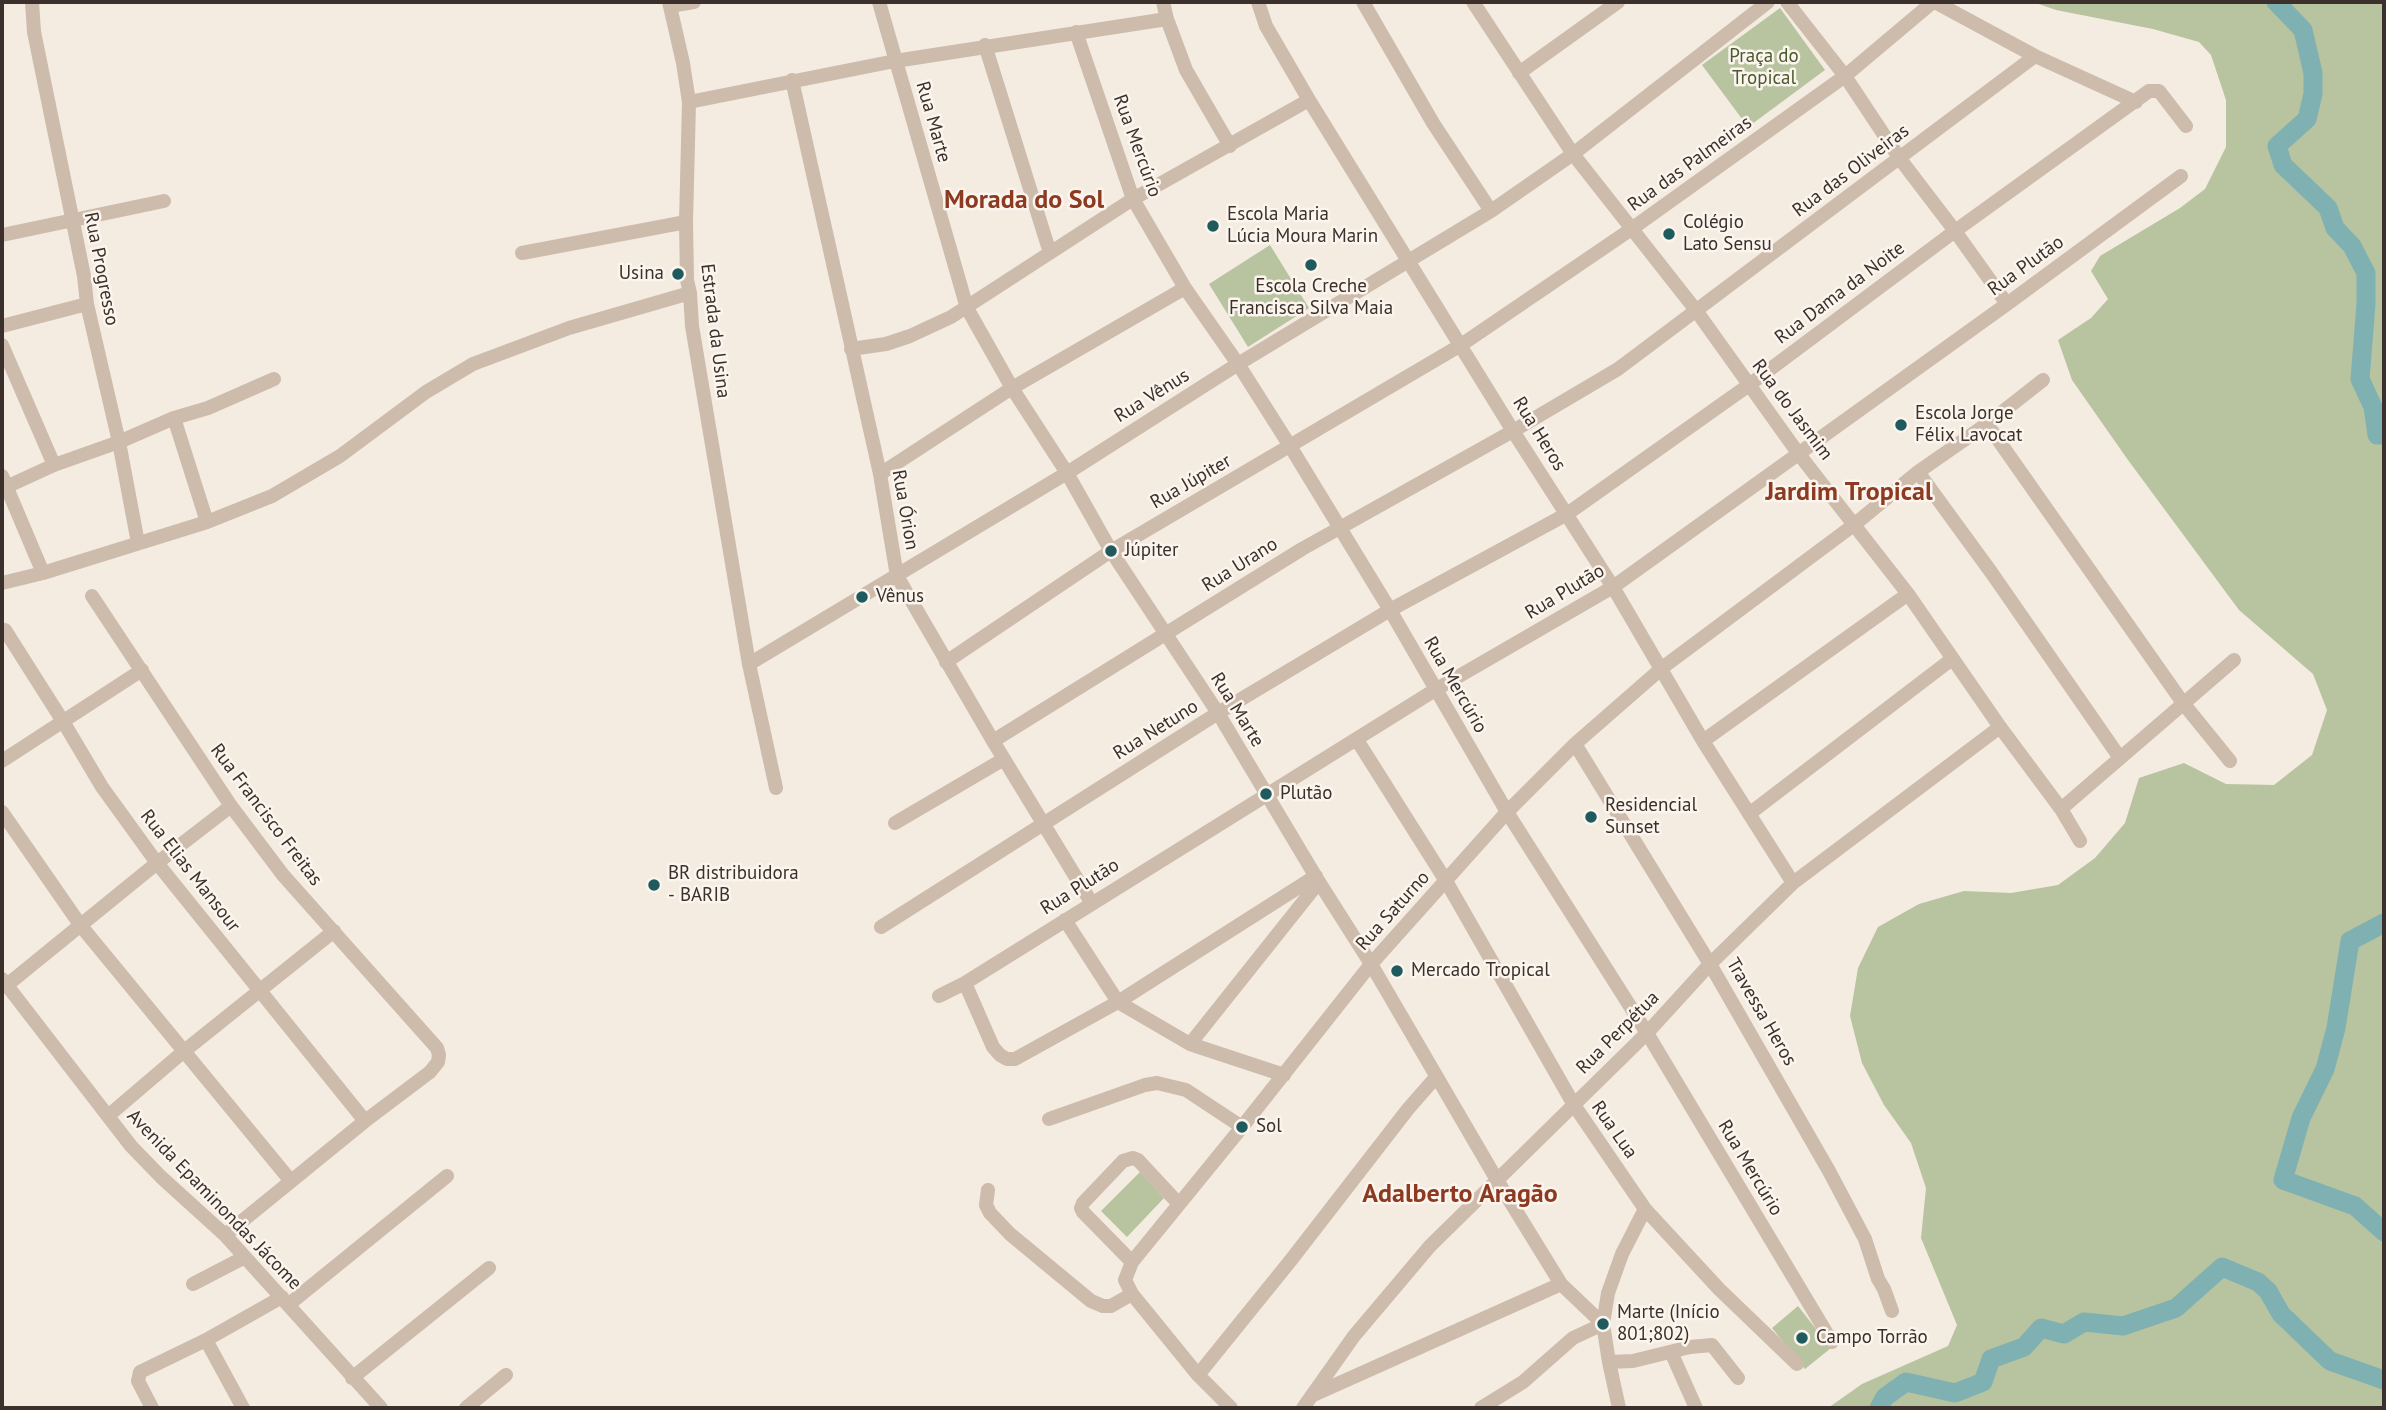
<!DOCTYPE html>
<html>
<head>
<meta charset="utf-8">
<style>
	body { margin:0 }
	#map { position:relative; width:2386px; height:1410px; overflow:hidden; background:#f4ebe1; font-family:"PT Sans",sans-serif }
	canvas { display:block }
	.frame { position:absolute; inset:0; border:4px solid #3b302b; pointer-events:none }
</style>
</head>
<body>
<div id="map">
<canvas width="2386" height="1410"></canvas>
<div class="frame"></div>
</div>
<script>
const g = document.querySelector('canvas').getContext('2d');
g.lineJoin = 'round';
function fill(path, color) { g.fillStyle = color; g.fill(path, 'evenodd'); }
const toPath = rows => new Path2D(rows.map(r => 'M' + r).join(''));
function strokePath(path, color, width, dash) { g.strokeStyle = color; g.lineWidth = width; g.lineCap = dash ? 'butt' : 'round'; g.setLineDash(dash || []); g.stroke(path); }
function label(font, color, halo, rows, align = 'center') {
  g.font = font + ' "PT Sans",sans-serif'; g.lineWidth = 5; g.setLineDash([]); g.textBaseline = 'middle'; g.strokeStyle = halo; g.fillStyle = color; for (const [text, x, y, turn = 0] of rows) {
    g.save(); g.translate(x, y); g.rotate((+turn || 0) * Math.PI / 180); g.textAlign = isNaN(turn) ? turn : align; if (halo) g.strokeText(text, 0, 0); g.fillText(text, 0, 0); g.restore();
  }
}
const green = toPath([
	[2033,2,2384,2,2384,1408,1828,1408,1862,1384,1948,1346,1957,1325,1921,1238,1926,1188,1911,1143,1884,1105,1862,1063,1850,1016,1858,968,1878,927,1919,904,1964,891,2011,893,2058,885,2095,858,2125,823,2139,778,2184,763,2226,784,2274,785,2312,755,2327,710,2313,674,2239,610,2128,460,2072,380,2058,340,2091,318,2108,299,2091,271,2100,256,2180,208,2205,189,2226,147,2226,100,2211,55,2199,42,2153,29,2056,10],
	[1780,8,1825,70,1748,127,1702,65],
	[1270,245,1309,308,1248,347,1209,284],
	[1140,1172,1164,1198,1127,1237,1101,1211],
	[1798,1306,1831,1348,1805,1369,1772,1328]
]);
const river = toPath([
	[2276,2,2303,30,2313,73,2313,94,2307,119,2277,146,2283,165,2328,208,2335,228,2352,246,2366,273,2366,304,2360,379,2373,407,2377,435,2384,435],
	[2384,923,2350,941,2336,1028,2325,1069,2301,1118,2283,1180,2355,1206,2384,1232],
	[1879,1408,1885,1397,1906,1382,1955,1393,1983,1382,1991,1359,2024,1347,2041,1328,2064,1334,2084,1322,2123,1326,2176,1308,2222,1267,2258,1282,2268,1291,2281,1314,2330,1361,2384,1380]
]);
const minor = toPath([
	[32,2,34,32,84,276,87,304,119,442,138,543],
	[669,2,683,63,689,102,686,222,687,280,690,293,692,326,749,664,776,788],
	[879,2,967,308,1012,388,1067,473,1111,551,1218,713,1319,882,1371,964,1497,1180,1561,1284,1603,1324],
	[1163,2,1167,19,1186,70,1230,146],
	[1258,2,1266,26,1309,100,1513,431,1613,587,1703,741,1793,883],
	[1363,2,1433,123,1491,211],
	[1473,2,1573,154,1695,309,1798,453,1908,594,2000,727,2061,809,2080,841],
	[1787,2,1845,76,1900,159,1955,231,2007,304],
	[1935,2,2035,56,2136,102],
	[670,6,694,2],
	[1076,32,1133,199,1185,288,1238,364,1290,446,1390,610,1507,812,1647,1033,1832,1342],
	[985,45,1050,253],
	[1519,73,1618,2],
	[792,80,880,474,897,576,993,741,1091,902],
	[689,102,895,61,1167,19],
	[2,235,164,201],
	[522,253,686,222],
	[2,326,87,304],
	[2,345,54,465],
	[851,349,886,344,910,336,951,317,1133,199,1309,100],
	[174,418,207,522],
	[1987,424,2183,703,2230,761],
	[1918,472,1991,572,2120,758],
	[880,474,1012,388,1185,288],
	[2,476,43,573],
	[6,487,54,465,119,442,174,418,208,408,274,379],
	[2,583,43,573,207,522,272,496,340,456,426,392,473,364,569,328,690,293],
	[92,596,231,806,283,875,437,1048,439,1055,438,1062,430,1072,365,1121,225,1235],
	[5,630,64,723,102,787,157,863,365,1121],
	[946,662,1111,551,1461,345,1630,230,1845,76,1933,2],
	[749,664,1067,473,1238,364,1491,211,1573,154,1768,2],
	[1357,740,1446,881,1574,1105,1645,1209,1719,1289,1797,1364],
	[993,741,1302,549,1513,431,1618,369,2035,56],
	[1703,741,1908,594],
	[1575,744,1710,964,1829,1171,1865,1239,1878,1279,1884,1289,1892,1311],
	[2,761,142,670],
	[2061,809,2234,660],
	[2,812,81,926,290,1180],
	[1749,814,1952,659],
	[895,823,1004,759],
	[1065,920,1118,1002,1190,1044,1284,1075],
	[881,927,1218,713,1390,610,1567,514,1749,385,1955,231,2149,91,2159,91,2186,126],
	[2,979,131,1146,161,1177,225,1235,381,1408],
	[965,983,993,1047,1000,1055,1007,1059,1015,1059,1118,1002,1316,876],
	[7,985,157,863,231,806],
	[939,996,965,983,1435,690,1613,587,2007,304,2181,176],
	[1190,1044,1319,882],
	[108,1116,183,1052,334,931],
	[1049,1119,1145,1085,1157,1083,1186,1090,1242,1127],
	[988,1190,986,1205,990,1213,1010,1234,1091,1301,1103,1306,1111,1306,1132,1294],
	[1132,1262,1083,1212,1081,1208,1083,1203,1123,1161,1133,1158,1138,1160,1178,1203],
	[193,1284,245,1257],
	[288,1305,447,1176],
	[206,1340,243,1408],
	[1671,1352,1696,1408],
	[1609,1362,1633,1361,1690,1347,1712,1345,1738,1378],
	[1198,1375,1291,1260,1408,1109,1436,1077],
	[352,1378,489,1268],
	[1313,1395,1561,1284],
	[152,1408,138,1381,140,1372,206,1340,282,1297],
	[466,1408,506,1375],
	[1231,1408,1198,1375,1132,1294,1125,1280,1132,1262,1242,1127,1371,964,1507,812,1575,744,1662,668,1855,524,1918,472,1987,424,2043,380],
	[1303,1408,1354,1336,1430,1246,1647,1033,1710,964,1793,883,2000,727],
	[1481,1408,1523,1382,1573,1338,1603,1324],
	[1619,1408,1609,1362,1603,1324,1608,1293,1622,1254,1645,1209]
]);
const markers = [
	[1213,226,7,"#1f5a5e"],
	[1669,234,7,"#1f5a5e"],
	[1311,265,7,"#1f5a5e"],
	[678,274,7,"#1f5a5e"],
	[1901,425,7,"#1f5a5e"],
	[1111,551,7,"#1f5a5e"],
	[862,597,7,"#1f5a5e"],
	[1266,794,7,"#1f5a5e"],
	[1591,817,7,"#1f5a5e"],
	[654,885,7,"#1f5a5e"],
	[1397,971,7,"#1f5a5e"],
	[1242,1127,7,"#1f5a5e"],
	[1603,1324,7,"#1f5a5e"],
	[1802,1338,7,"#1f5a5e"]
];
const parkNames = [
	["Praça do",1764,57],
	["Tropical",1764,79]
];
const streetNames = [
	["Rua Marte",933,122,74],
	["Rua Mercúrio",1137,146,70],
	["Rua das Palmeiras",1690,164,-36],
	["Rua das Oliveiras",1851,171,-37],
	["Rua Plutão",2026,266,-36],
	["Rua Progresso",101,269,79],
	["Rua Dama da Noite",1840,293,-37],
	["Estrada da Usina",715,331,83],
	["Rua Vênus",1152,396,-32],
	["Rua do Jasmim",1792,410,53],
	["Rua Heros",1539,434,58],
	["Rua Júpiter",1191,482,-30],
	["Rua Órion",905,510,80],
	["Rua Urano",1240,565,-32],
	["Rua Plutão",1565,592,-31],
	["Rua Mercúrio",1455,685,60],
	["Rua Marte",1237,710,58],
	["Rua Netuno",1156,730,-32],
	["Rua Francisco Freitas",266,815,53],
	["Rua Elias Mansour",190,871,52],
	["Rua Plutão",1080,887,-32],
	["Rua Saturno",1393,911,-48],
	["Travessa Heros",1761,1012,60],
	["Rua Perpétua",1618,1033,-45],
	["Rua Lua",1614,1130,55],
	["Rua Mercúrio",1750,1168,59],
	["Avenida Epaminondas Jácome",214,1200,46]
];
const poiNames = [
	["Escola Maria",1227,215],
	["Lúcia Moura Marin",1227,237],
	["Colégio",1683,223],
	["Lato Sensu",1683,245],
	["Usina",664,274,"right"],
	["Escola Creche",1311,287,"center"],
	["Francisca Silva Maia",1311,309,"center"],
	["Escola Jorge",1915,414],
	["Félix Lavocat",1915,436],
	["Júpiter",1125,551],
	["Vênus",876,597],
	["Plutão",1280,794],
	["Residencial",1605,806],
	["Sunset",1605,828],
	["BR distribuidora",668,874],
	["- BARIB",668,896],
	["Mercado Tropical",1411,971],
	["Sol",1256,1127],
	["Marte (Início",1617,1313],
	["801;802)",1617,1335],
	["Campo Torrão",1816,1338]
];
const districtNames = [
	["Morada do Sol",1024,201],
	["Jardim Tropical",1849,493],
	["Adalberto Aragão",1460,1195]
];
fill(green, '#b8c4a0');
strokePath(river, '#7fb0b2', 19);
strokePath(minor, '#cdbbac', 14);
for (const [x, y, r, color] of markers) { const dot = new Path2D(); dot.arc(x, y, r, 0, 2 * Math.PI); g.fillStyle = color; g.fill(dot); strokePath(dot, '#fbf5ee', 2.5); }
label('19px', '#4a5a2e', '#fbf5ee', parkNames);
label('19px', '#3b302b', '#fbf5ee', streetNames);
label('19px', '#3b302b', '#fbf5ee', poiNames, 'left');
label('bold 26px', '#8c3b22', '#fbf5ee', districtNames);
</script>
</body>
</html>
